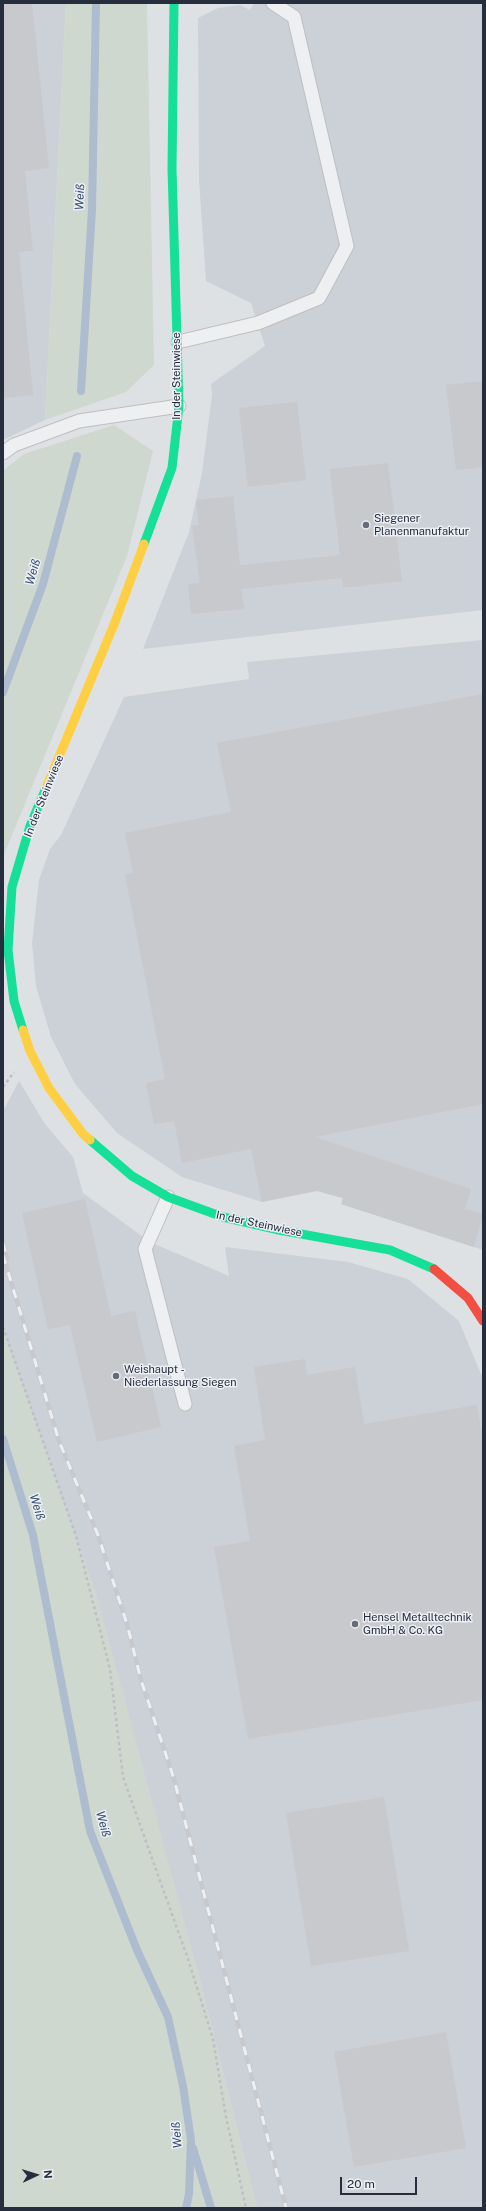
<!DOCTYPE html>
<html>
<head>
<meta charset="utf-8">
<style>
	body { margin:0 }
	#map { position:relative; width:486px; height:2211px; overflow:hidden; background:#dee1e4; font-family:"Public Sans",sans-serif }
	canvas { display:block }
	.frame { position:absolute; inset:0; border:4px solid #262d3c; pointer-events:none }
	.north { position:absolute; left:16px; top:2155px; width:40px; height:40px; -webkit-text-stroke:3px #eceff4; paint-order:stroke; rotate:86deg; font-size:11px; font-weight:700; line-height:16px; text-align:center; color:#262d3c }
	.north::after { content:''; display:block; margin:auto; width:14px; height:18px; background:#262d3c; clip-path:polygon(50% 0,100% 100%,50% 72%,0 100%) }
	.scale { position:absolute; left:340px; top:2177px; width:77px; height:18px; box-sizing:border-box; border:2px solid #262d3c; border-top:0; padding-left:5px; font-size:12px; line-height:14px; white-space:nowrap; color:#262d3c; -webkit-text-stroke:3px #eceff4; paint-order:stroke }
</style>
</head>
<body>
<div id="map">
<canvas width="486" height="2211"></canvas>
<div class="frame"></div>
<div class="north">N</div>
<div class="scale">20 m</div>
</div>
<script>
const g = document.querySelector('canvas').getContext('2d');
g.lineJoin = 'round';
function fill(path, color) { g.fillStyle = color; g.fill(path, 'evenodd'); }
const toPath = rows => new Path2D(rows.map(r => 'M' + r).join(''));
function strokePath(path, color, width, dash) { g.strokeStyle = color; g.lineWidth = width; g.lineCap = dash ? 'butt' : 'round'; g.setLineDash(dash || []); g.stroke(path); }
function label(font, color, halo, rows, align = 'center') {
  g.font = font + ' "Public Sans",sans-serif'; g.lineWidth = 3; g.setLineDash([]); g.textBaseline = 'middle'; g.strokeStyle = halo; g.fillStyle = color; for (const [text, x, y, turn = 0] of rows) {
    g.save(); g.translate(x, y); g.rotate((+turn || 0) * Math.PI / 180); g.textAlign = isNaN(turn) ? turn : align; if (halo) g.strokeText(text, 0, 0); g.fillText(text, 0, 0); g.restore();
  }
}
const built = toPath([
	[3,3,66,3,45,420,3,440],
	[254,3,483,3,483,610,143,649,189,532,202,473,212,395,211,384,265,346,251,303,206,281,199,180,198,18,218,8,240,5,250,10],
	[483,640,483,1250,341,1204,343,1198,323,1193,323,1189,262,1202,182,1177,117,1133,75,1084,51,1037,36,986,32,943,39,880,50,849,61,835,124,697,249,679,247,662],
	[19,1081,45,1124,73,1157,83,1193,150,1242,229,1276,225,1247,348,1262,408,1279,459,1321,483,1379,483,2208,257,2208,198,1972,3,1328,3,1111]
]);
const green = toPath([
	[66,3,147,3,154,365,126,392,45,420],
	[114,425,153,451,127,556,3,857,3,471,24,454],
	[3,1328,96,1592,198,1972,257,2208,3,2208]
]);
const stream = toPath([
	[81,391,92,209,96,3],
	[3,692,43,584,77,456],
	[3,1439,33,1535,90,1831,137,1950,168,2017,183,2086,191,2140,189,2194,186,2208],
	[193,2148,211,2208]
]);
const building = toPath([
	[3,3,32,3,49,168,25,171,33,251,19,252,33,395,3,398],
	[483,381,483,467,456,470,446,385],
	[297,402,306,480,248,487,239,408],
	[388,463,402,581,343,588,342,578,241,589,244,609,191,614,188,584,200,583,192,526,199,525,196,500,233,496,240,565,340,555,330,469],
	[483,694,483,1104,315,1137,471,1189,465,1209,483,1214,474,1247,341,1204,343,1198,317,1191,262,1202,251,1149,182,1163,174,1121,154,1124,146,1083,165,1079,125,875,133,873,125,833,231,812,217,743],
	[85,1199,111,1316,135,1311,161,1427,97,1442,70,1325,48,1329,22,1213],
	[305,1359,307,1375,355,1367,364,1424,477,1405,483,1443,483,1700,248,1739,214,1547,250,1541,234,1446,265,1440,254,1367],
	[384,1797,409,1951,311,1966,286,1813],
	[446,2032,466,2148,354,2167,334,2052]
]);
const path = toPath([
	[3,1087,14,1072],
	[3,1327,76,1536,110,1669,123,1777,189,1962,213,2039,226,2117,246,2208]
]);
const lane = toPath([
	[178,342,258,323,319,298,347,246,294,17,273,3],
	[3,453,14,445,79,421,179,406],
	[168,1197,145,1249,185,1404]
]);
const fast = toPath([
	[144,544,172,468,179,406,172,169,174,3],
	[23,1030,14,1001,8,950,12,887,30,826,46,788],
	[90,1140,132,1176,168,1197,223,1217,279,1230,390,1250,434,1269]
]);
const slow = toPath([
	[46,788,115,622,144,544],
	[23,1030,30,1051,49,1088,83,1134,90,1140]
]);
const jam = toPath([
	[434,1269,468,1298,483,1321]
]);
const rail = toPath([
	[3,1243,7,1259],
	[3,1255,59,1441,98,1535,127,1624,141,1680,174,1779,286,2208]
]);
const markers = [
	[366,525,4,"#666c77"],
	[116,1376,4,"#666c77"],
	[355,1624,4,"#666c77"]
];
const streetNames = [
	["In der Steinwiese",177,376,-90],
	["In der Steinwiese",44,796,-68],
	["In der Steinwiese",259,1224,12]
];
const poiNames = [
	["Siegener",374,519],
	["Planenmanufaktur",374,532],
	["Weishaupt -",124,1370],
	["Niederlassung Siegen",124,1383],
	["Hensel Metalltechnik",363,1618],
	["GmbH & Co. KG",363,1631]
];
const waterNames = [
	["Weiß",80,197,-88],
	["Weiß",33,572,-74],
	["Weiß",37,1507,73],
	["Weiß",103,1824,75],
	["Weiß",177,2135,-95]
];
fill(built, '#ccd0d7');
fill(green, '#ced8cf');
strokePath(stream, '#adbccf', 8);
fill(building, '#c7c9cc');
strokePath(lane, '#bdbfc2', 15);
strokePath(path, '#bebfc4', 2.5, [3, 3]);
strokePath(lane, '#eeeff1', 13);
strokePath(fast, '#16e098', 9);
strokePath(slow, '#ffcf43', 9);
strokePath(jam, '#f24e42', 9);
strokePath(rail, '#c7c9cc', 4.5);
strokePath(rail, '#eceff4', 3, [9]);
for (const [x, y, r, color] of markers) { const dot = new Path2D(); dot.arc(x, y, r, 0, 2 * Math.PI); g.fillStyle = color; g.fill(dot); strokePath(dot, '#eceff4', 1.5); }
label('11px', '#262d3c', '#eceff4', streetNames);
label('11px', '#262d3c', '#eceff4', poiNames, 'left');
label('italic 12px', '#324a6f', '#eceff4', waterNames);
</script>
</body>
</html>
